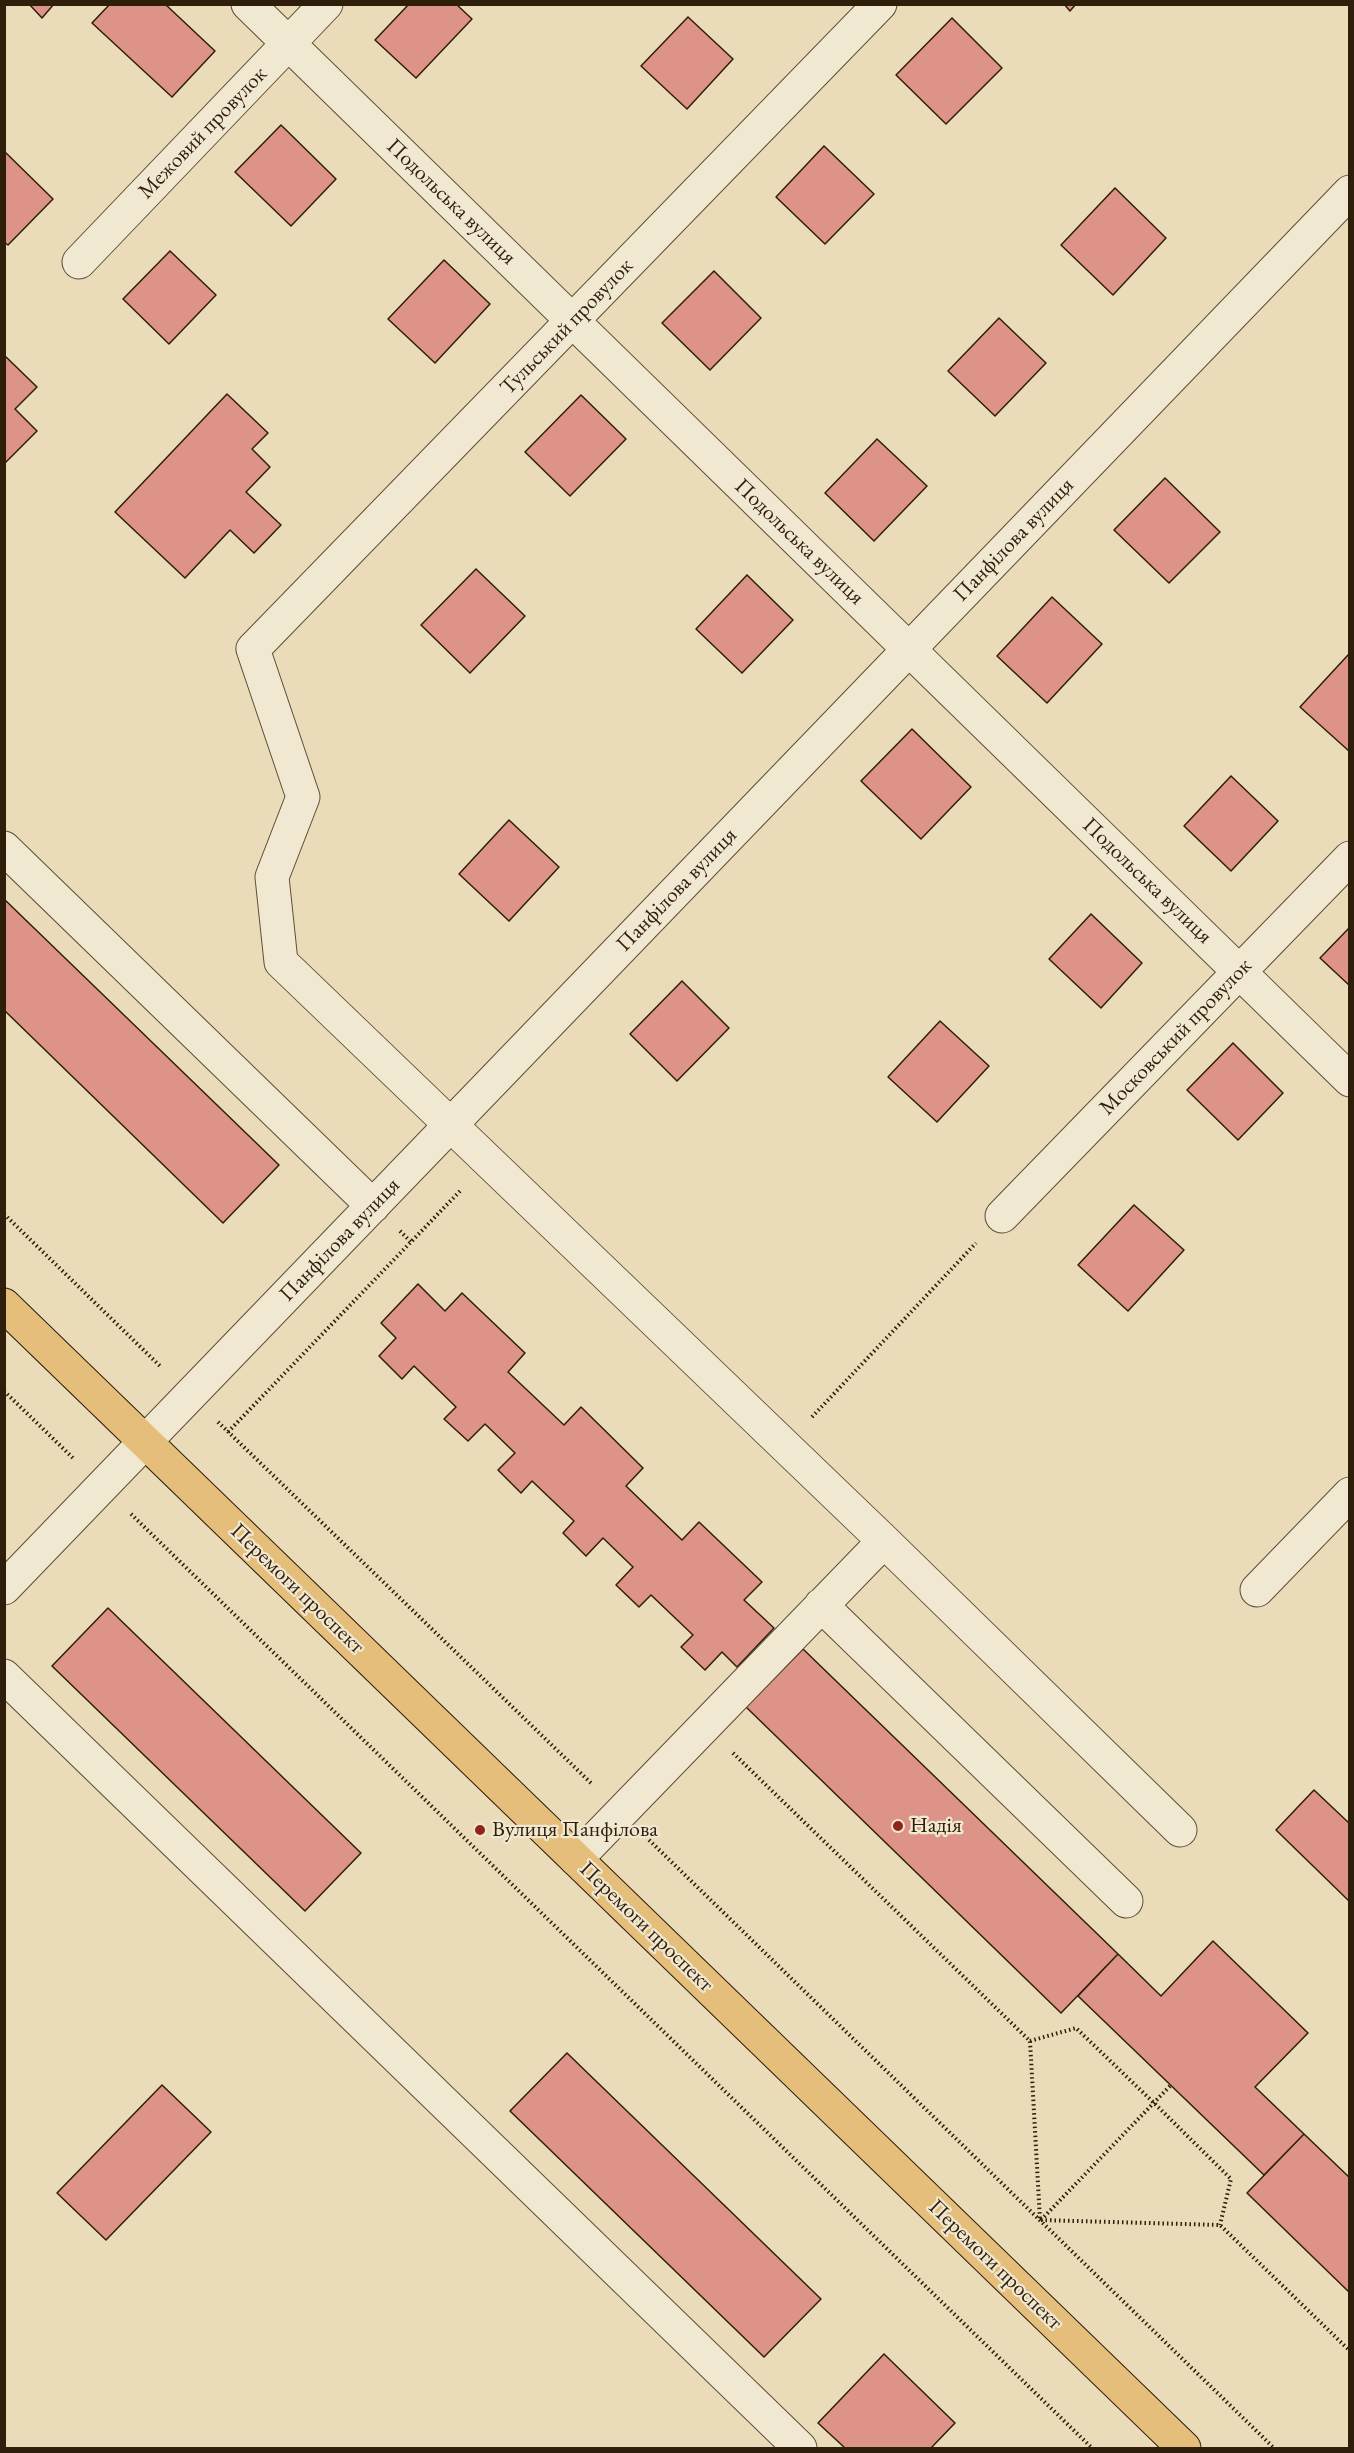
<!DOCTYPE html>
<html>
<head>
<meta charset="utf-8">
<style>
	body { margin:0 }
	#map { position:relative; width:1354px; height:2453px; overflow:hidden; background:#eadcb9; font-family:"EB Garamond",serif }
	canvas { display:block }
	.frame { position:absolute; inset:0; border:6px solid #2f1e0a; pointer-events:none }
</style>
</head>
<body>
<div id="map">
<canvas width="1354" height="2453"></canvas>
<div class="frame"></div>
</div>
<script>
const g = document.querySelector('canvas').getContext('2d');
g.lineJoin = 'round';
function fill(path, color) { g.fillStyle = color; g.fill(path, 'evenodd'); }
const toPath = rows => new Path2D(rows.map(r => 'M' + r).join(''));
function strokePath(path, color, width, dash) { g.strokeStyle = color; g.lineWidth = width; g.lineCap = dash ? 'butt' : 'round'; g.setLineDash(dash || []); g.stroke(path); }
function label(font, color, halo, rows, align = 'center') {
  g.font = font + ' "EB Garamond",serif'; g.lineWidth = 4.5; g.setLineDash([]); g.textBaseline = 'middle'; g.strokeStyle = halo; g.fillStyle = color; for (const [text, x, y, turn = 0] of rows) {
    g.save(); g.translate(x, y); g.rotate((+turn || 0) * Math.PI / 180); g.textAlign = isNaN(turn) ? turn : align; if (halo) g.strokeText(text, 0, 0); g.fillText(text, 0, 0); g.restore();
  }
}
const building = toPath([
	[29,4,54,4,42,18,29,4],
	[110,4,165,4,215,51,172,97,92,23,110,4],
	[409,4,456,4,472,19,416,78,375,40,409,4],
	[1064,4,1076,4,1070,11,1064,4],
	[688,17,733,59,687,109,641,66,688,17],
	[952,18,1002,68,946,124,896,75,952,18],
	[281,125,336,179,291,226,235,172,281,125],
	[824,146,874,194,825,244,776,197,824,146],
	[4,151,53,199,8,245,4,242,4,151],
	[1115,188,1166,238,1113,295,1061,245,1115,188],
	[170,251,216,295,169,344,123,299,170,251],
	[444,260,490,304,435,363,388,319,444,260],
	[714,271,761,318,710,370,662,323,714,271],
	[999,318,1046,363,995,416,948,371,999,318],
	[4,355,37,387,15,409,37,431,4,464,4,355],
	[227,394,268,433,252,449,270,467,246,492,281,525,254,553,230,530,185,578,115,512,227,394],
	[581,395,626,439,570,496,525,452,581,395],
	[877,439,927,486,874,541,825,493,877,439],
	[1165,478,1220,532,1169,583,1114,530,1165,478],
	[476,569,525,616,470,673,421,625,476,569],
	[747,575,793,620,742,673,696,629,747,575],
	[1052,597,1102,644,1047,703,997,656,1052,597],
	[1348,655,1350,657,1350,752,1300,707,1348,655],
	[912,729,971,787,921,839,861,781,912,729],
	[1231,776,1278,821,1231,871,1184,826,1231,776],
	[509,820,559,867,509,921,459,874,509,820],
	[4,899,279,1165,223,1223,4,1010,4,899],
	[1091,914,1142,963,1101,1008,1049,959,1091,914],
	[1350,927,1350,986,1320,958,1350,927],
	[682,981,729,1028,677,1081,630,1034,682,981],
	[940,1021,989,1066,937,1122,888,1077,940,1021],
	[1233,1043,1283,1093,1238,1140,1187,1090,1233,1043],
	[1134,1205,1184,1250,1128,1311,1078,1265,1134,1205],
	[418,1284,445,1311,462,1293,525,1353,508,1372,564,1425,581,1407,643,1468,626,1486,682,1540,699,1522,762,1582,744,1600,774,1628,737,1667,722,1652,705,1670,681,1647,693,1635,651,1595,639,1607,616,1585,633,1567,603,1538,586,1556,563,1533,574,1521,532,1481,521,1493,498,1470,515,1453,485,1424,468,1441,444,1419,456,1407,414,1366,402,1379,379,1356,396,1338,381,1323,418,1284],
	[108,1608,361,1853,305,1911,52,1666,108,1608],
	[803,1649,1118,1954,1061,2013,746,1707,803,1649],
	[1314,1790,1350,1824,1350,1902,1276,1830,1314,1790],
	[1213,1941,1308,2033,1255,2087,1304,2134,1264,2175,1078,1996,1118,1954,1161,1996,1213,1941],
	[567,2053,821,2299,764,2357,510,2111,567,2053],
	[162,2085,211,2132,106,2240,57,2193,162,2085],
	[1304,2134,1350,2178,1350,2293,1247,2193,1304,2134],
	[884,2354,955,2423,931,2448,845,2448,818,2423,884,2354]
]);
const path = toPath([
	[4,1214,161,1367],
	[400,1231,411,1242],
	[4,1391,74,1459],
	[812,1417,976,1243],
	[218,1422,592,1784],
	[228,1432,461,1190],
	[131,1514,1092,2448],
	[733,1753,1030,2041,1040,2220],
	[649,1840,1274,2448],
	[1030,2041,1076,2028,1154,2103,1231,2179,1220,2225],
	[1041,2220,1220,2225,1350,2351],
	[1041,2220,1170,2086]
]);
const minor = toPath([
	[248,4,1350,1080],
	[880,4,253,649,303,797,272,877,281,962,884,1541,1180,1830],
	[79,262,326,4],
	[4,848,373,1206],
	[1002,1216,1350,858],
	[4,1588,1350,192],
	[1257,1590,1350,1494],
	[821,1605,1126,1901],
	[4,1676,800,2448],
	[576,1859,884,1541]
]);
const major = toPath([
	[4,1305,1184,2448]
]);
const markers = [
	[898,1826,6,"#8f2418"],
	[480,1830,6,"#8f2418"]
];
const streetNames = [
	["Межовий провулок",203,133,-46],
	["Подольська вулиця",451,202,44],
	["Тульський провулок",567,327,-46],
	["Панфілова вулиця",1014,540,-46],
	["Подольська вулиця",799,542,44],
	["Подольська вулиця",1147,881,44],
	["Панфілова вулиця",677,890,-46],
	["Московський провулок",1176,1037,-46],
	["Панфілова вулиця",340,1240,-46],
	["Перемоги проспект",297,1589,44],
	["Перемоги проспект",646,1927,44],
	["Перемоги проспект",995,2265,44]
];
const poiNames = [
	["Надiя",910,1826],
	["Вулиця Панфілова",492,1830]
];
fill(building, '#de9389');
strokePath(building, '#2f1e0a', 1.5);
strokePath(minor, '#5e4e36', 35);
strokePath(major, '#2f1e0a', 35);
strokePath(path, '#2f1e0a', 4, [1.5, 3]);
strokePath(minor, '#f1e8d2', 33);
strokePath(major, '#e5be7c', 33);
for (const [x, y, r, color] of markers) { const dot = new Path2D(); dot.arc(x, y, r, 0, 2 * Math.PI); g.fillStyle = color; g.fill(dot); strokePath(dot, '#f1e8d2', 2); }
label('22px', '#2f1e0a', '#f1e8d2', streetNames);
label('22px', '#2f1e0a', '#f1e8d2', poiNames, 'left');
</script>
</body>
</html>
